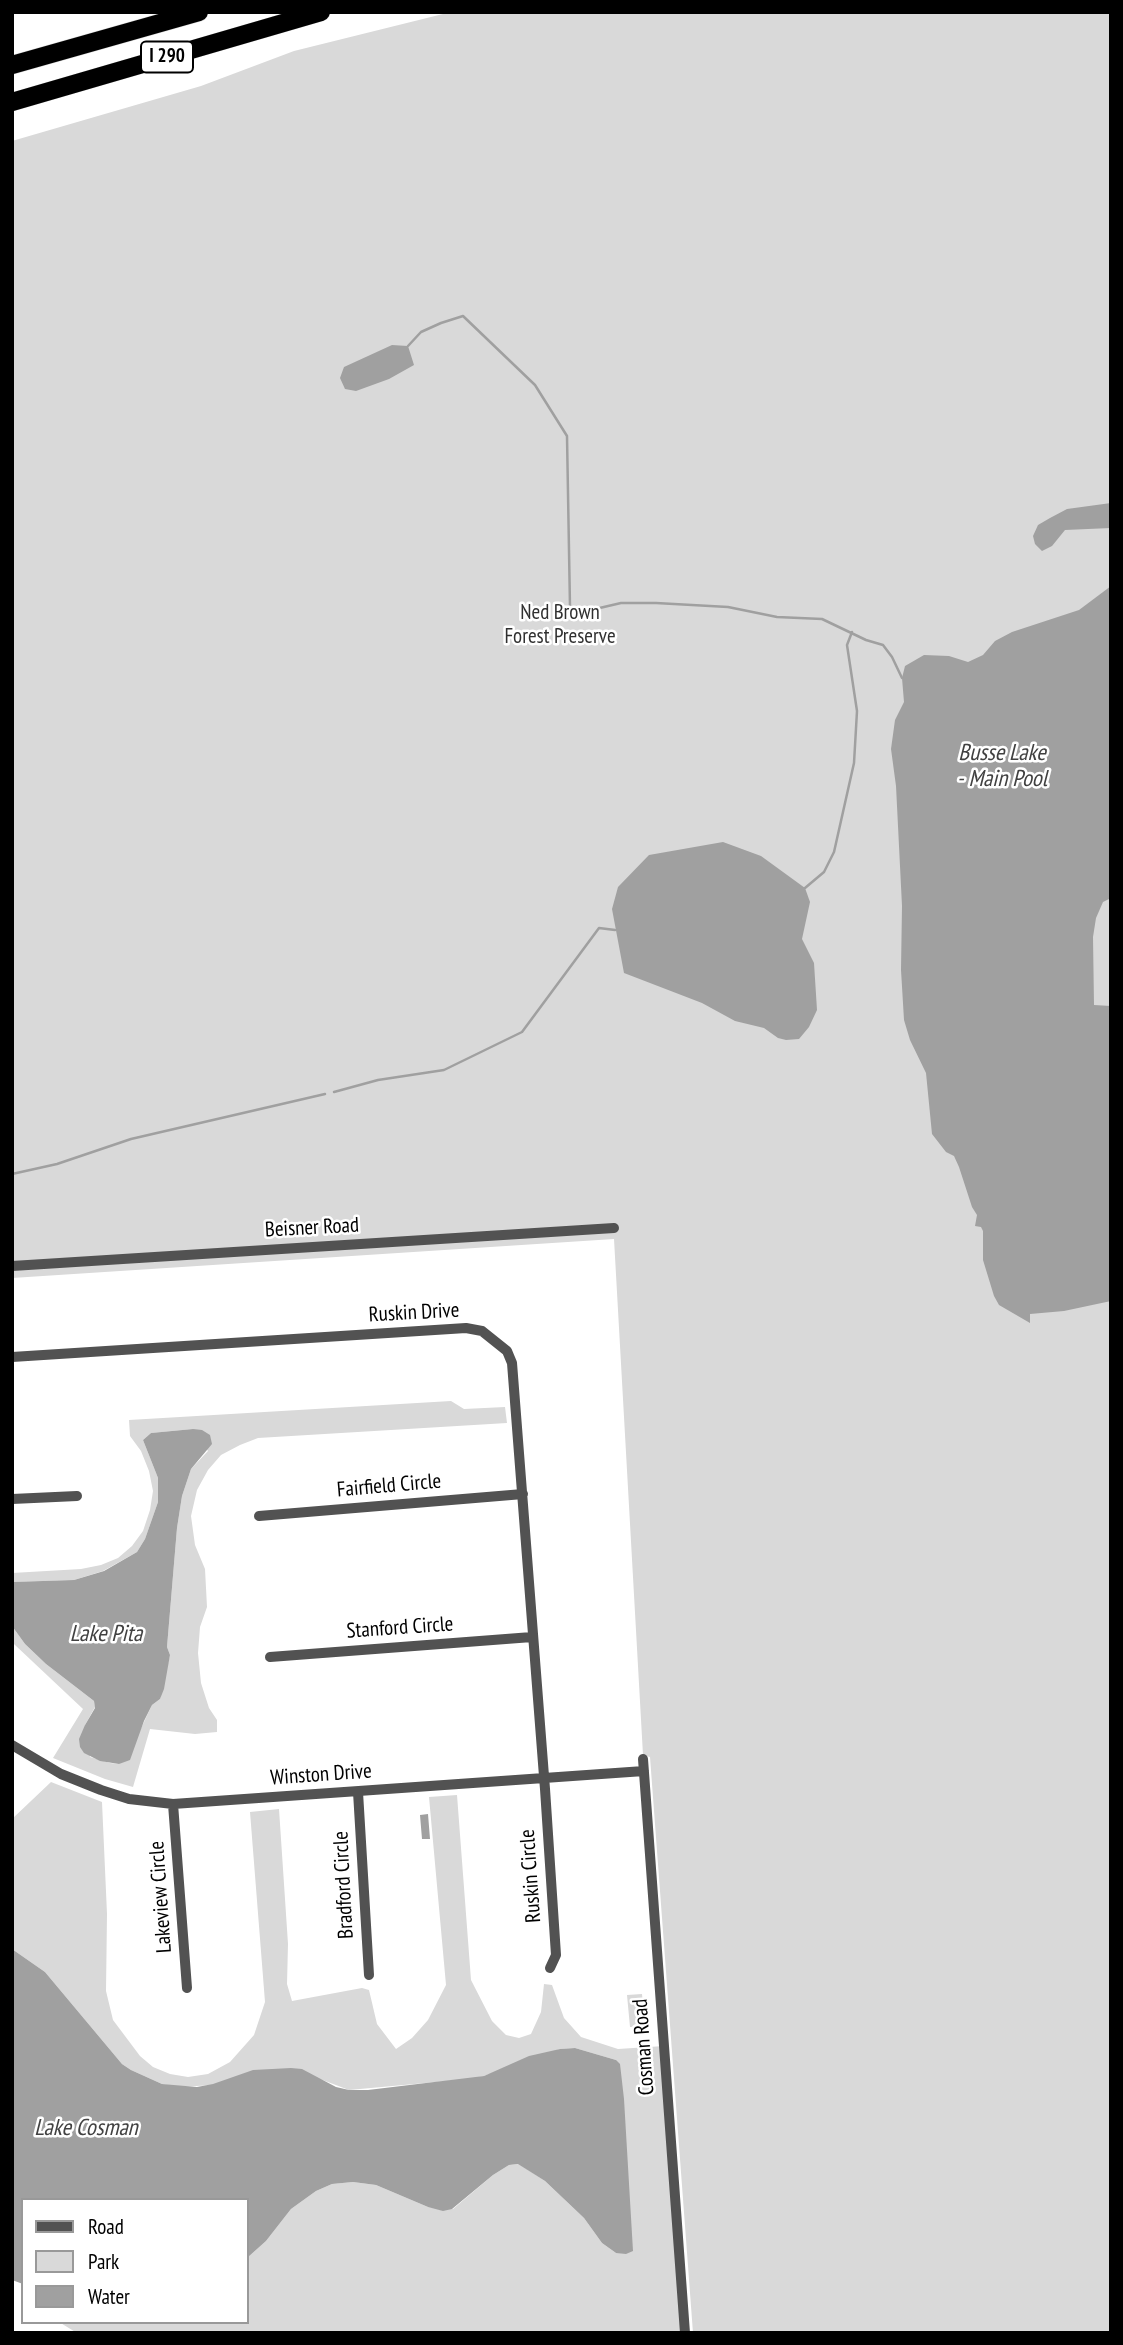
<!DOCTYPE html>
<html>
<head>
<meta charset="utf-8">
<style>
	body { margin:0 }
	#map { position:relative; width:1123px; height:2345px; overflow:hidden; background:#fff; font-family:"PT Sans Narrow",sans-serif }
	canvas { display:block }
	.frame { position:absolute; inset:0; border:14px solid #000; pointer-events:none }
	.legend { position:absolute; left:21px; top:2198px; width:228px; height:126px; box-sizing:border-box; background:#fff; border:2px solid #999; margin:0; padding:9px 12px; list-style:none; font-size:21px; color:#000 }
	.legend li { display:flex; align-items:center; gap:14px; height:35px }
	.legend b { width:35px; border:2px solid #999 }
</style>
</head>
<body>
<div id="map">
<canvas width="1123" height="2345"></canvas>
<div class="frame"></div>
<ul class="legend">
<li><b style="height:9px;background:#525252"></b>Road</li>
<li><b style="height:19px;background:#d9d9d9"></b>Park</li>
<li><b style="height:19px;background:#a0a0a0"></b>Water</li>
</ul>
</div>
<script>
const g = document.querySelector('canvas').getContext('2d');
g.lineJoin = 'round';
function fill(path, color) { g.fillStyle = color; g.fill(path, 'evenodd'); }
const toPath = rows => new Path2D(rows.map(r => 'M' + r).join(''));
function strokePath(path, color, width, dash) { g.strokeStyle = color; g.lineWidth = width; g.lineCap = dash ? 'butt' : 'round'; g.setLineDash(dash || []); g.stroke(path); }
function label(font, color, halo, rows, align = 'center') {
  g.font = font + ' "PT Sans Narrow",sans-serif'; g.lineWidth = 5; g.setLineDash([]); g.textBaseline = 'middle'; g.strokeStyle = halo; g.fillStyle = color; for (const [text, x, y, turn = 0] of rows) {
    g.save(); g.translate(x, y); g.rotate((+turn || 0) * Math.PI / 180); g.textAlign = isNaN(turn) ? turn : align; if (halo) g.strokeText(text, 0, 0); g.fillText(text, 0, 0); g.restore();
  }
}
const green = toPath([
	[451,12,1111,12,1111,2333,693,2333,650,1757,643,1755,614,1239,12,1278,12,141,201,86,294,51],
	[451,1401,464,1409,505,1407,507,1423,258,1438,240,1445,221,1455,208,1470,197,1490,191,1516,195,1545,205,1569,207,1607,200,1627,198,1653,201,1683,209,1708,217,1720,217,1732,195,1734,150,1729,133,1787,105,1779,53,1758,83,1709,15,1645,12,1642,12,1626,25,1644,46,1664,94,1701,95,1707,85,1725,90,1757,110,1763,119,1764,136,1739,152,1705,160,1699,170,1655,167,1647,177,1528,182,1496,191,1469,208,1451,193,1429,151,1433,143,1440,158,1478,158,1502,145,1539,137,1552,103,1571,74,1580,12,1582,12,1573,81,1569,101,1565,118,1558,132,1546,143,1531,150,1510,153,1491,149,1471,141,1451,130,1436,129,1420],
	[51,1782,102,1802,107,1914,106,1991,113,2020,140,2056,153,2067,170,2074,188,2077,208,2074,230,2062,254,2035,265,2002,250,1812,279,1809,288,1944,287,1984,292,2001,362,1988,369,1990,377,2024,396,2049,412,2038,428,2020,446,1985,429,1797,457,1795,471,1980,492,2021,506,2035,519,2038,531,2034,541,2012,544,1984,552,1985,564,2018,581,2037,618,2049,664,2046,685,2333,77,2333,59,2322,247,2322,247,2258,266,2241,291,2209,316,2191,332,2184,353,2182,376,2185,428,2207,453,2209,493,2175,509,2165,519,2164,545,2181,584,2218,602,2243,616,2253,616,2060,575,2048,560,2049,484,2076,469,2079,349,2090,320,2079,179,2087,162,2084,131,2070,122,2064,45,1972,12,1949,12,1819],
	[642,1994,645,2026,630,2027,627,1995]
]);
const water = toPath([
	[392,345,408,346,414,365,389,379,356,391,345,389,340,378,344,367],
	[1111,503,1111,528,1065,530,1052,546,1042,551,1035,544,1033,536,1038,525,1050,518,1067,509],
	[1111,586,1109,645,1111,653,1111,898,1103,902,1096,918,1093,937,1094,1005,1111,1006,1111,1301,1064,1311,1030,1314,1030,1323,999,1305,994,1296,983,1260,983,1231,981,1227,975,1226,977,1215,972,1207,959,1167,954,1156,946,1152,932,1134,926,1073,910,1040,904,1020,901,970,902,906,896,786,891,749,895,720,904,702,902,678,905,666,924,655,949,656,968,662,983,655,995,641,1012,632,1079,610],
	[723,842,761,856,805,888,810,902,802,939,814,963,817,1010,809,1027,799,1039,786,1040,778,1038,764,1028,735,1021,702,1003,624,973,612,909,618,887,649,855],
	[193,1429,202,1430,210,1435,212,1444,191,1469,182,1496,177,1528,167,1647,170,1655,164,1689,160,1699,152,1705,144,1721,130,1760,119,1764,100,1761,84,1753,80,1747,79,1739,85,1725,95,1708,94,1701,46,1664,25,1644,12,1626,12,1582,74,1580,104,1571,137,1552,145,1539,158,1502,158,1478,143,1440,151,1433],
	[428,1814,430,1839,422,1839,420,1815],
	[12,1949,45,1972,122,2064,131,2070,162,2084,197,2087,213,2084,253,2070,291,2068,302,2069,336,2087,349,2090,368,2090,484,2076,529,2056,560,2049,575,2048,616,2060,620,2064,624,2099,633,2251,626,2254,616,2253,602,2243,584,2218,545,2181,518,2164,509,2165,493,2175,452,2209,443,2211,428,2207,376,2185,353,2182,332,2184,316,2191,291,2209,266,2241,247,2258,247,2200,23,2200,23,2284,12,2280]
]);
const stream = toPath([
	[408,346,421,332,441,323,463,316,535,385,567,436,570,607,591,610,621,603,656,603,728,607,777,617,822,619,866,640,883,645,892,657,902,678],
	[805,888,824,872,834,852,854,763,857,711,847,645,852,632],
	[334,1092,378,1080,444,1070,522,1032,599,928,615,930],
	[12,1174,57,1164,131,1139,325,1094]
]);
const minor = toPath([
	[12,1266,614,1228],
	[12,1357,466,1328,482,1331,507,1351,512,1363,545,1789,556,1955,550,1968],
	[12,1499,77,1496],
	[259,1516,523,1494],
	[270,1657,532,1637],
	[12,1745,61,1774,101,1790,129,1799,173,1804,644,1771],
	[643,1759,685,2333],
	[358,1792,369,1975],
	[173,1804,187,1988]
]);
const motorway = toPath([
	[12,65,199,12],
	[12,102,321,12]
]);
const shields = [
	[167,57,52]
];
const shieldNames = [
	["I 290",167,57]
];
const parkNames = [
	["Ned Brown",560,613],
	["Forest Preserve",560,637]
];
const streetNames = [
	["Beisner Road",312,1228,-3],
	["Ruskin Drive",414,1313,-3],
	["Fairfield Circle",389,1486,-5],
	["Stanford Circle",400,1628,-4],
	["Winston Drive",321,1775,-4],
	["Ruskin Circle",531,1876,-94],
	["Bradford Circle",344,1885,-93],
	["Lakeview Circle",161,1897,-94],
	["Cosman Road",644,2047,-94]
];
const waterNames = [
	["Busse Lake",1002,753],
	["- Main Pool",1002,779],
	["Lake Pita",106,1634],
	["Lake Cosman",86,2128]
];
fill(green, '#d9d9d9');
fill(water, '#a0a0a0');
strokePath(stream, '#a0a0a0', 2.5);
strokePath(motorway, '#dbdbdb', 19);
strokePath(minor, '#525252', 10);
strokePath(motorway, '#000', 18);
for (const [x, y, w] of shields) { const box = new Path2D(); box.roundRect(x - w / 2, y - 15.5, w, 31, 5); g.fillStyle = '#fff'; g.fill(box); strokePath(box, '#000', 2); }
label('bold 19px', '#000', null, shieldNames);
label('21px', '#303030', '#fff', parkNames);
label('21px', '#000', '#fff', streetNames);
label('italic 23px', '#414141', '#fff', waterNames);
</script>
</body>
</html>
